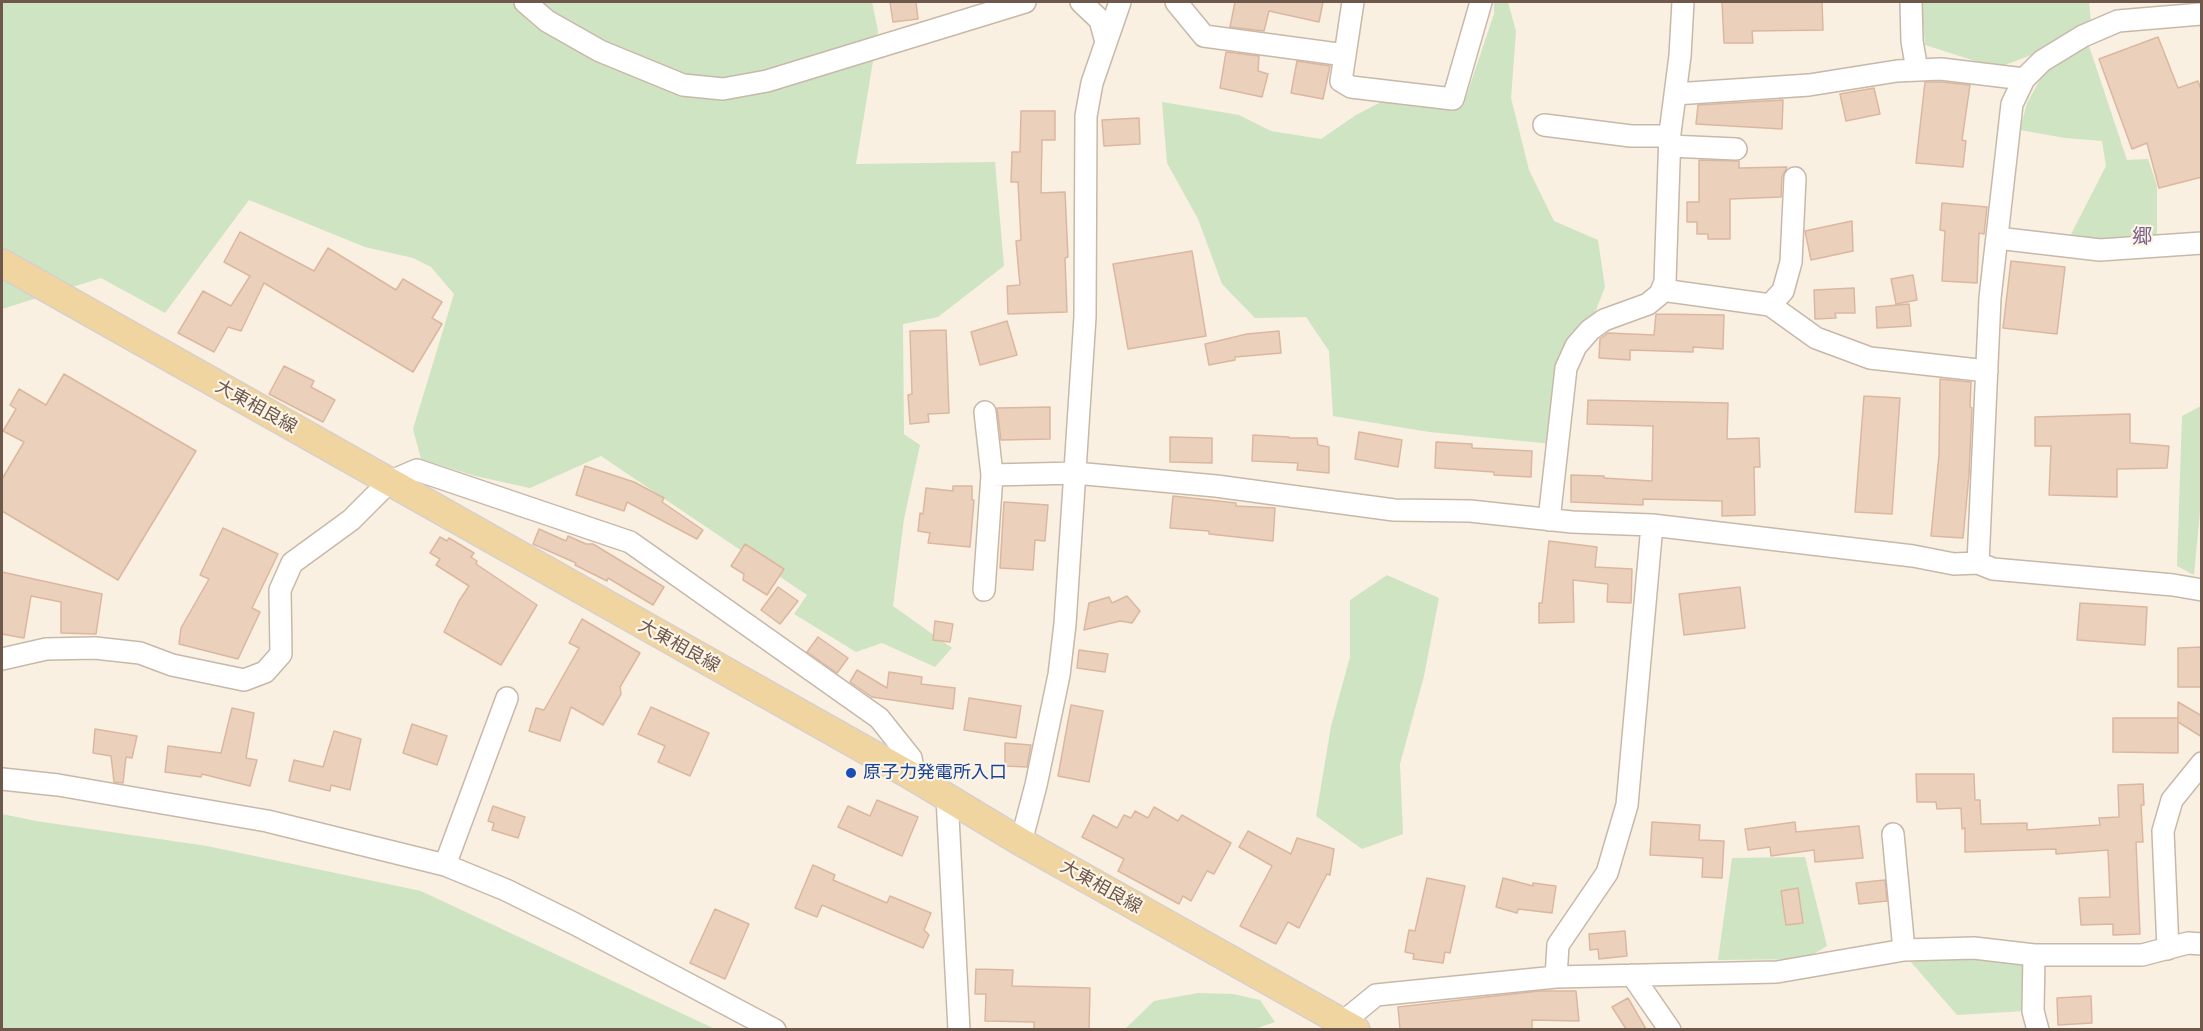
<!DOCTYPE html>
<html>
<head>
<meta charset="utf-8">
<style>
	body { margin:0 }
	#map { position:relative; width:2203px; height:1031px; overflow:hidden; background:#f9f0e1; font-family:Montserrat,sans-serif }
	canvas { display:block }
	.frame { position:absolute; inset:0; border:3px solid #6d584b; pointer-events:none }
</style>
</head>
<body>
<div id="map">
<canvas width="2203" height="1031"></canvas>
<div class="frame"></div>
</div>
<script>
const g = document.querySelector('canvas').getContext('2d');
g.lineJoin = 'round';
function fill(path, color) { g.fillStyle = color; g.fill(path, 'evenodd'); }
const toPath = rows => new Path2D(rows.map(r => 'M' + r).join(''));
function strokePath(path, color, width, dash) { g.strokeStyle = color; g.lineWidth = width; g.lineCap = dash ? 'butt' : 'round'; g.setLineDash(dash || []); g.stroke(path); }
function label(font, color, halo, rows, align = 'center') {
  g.font = font + ' Montserrat,"Noto Sans JP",sans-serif'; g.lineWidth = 4.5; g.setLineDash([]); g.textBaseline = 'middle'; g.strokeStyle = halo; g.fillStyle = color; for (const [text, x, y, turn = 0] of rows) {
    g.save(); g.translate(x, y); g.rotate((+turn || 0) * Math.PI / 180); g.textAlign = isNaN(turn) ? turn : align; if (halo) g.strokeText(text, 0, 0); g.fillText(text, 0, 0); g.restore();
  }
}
const green = toPath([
	[2,2,872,2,878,31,856,164,995,162,1004,266,938,317,903,324,904,434,920,445,904,519,893,606,952,648,935,667,882,643,856,652,794,614,807,595,601,456,530,488,475,476,421,459,413,429,454,294,431,267,413,258,365,247,249,200,165,313,101,278,2,309],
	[1494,2,1508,2,1516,31,1511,98,1529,170,1554,221,1598,240,1605,287,1563,395,1553,444,1429,432,1333,416,1329,351,1306,317,1255,318,1222,284,1198,219,1167,163,1162,102,1239,115,1271,131,1321,139,1356,115,1383,101,1464,103,1494,14],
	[1921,2,2089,2,2092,32,1997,68,1925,45],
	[2088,43,2127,160,2148,159,2157,186,2157,243,2066,244,2106,166,2102,141,2065,138,2020,130,2027,103,2054,54],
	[2201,406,2202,490,2194,575,2177,566,2182,416],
	[1387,575,1439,598,1424,676,1400,764,1403,834,1362,849,1316,816,1331,726,1350,657,1350,600],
	[2,814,36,821,207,846,421,891,715,1029,2,1029],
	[1805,857,1827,946,1805,959,1718,960,1732,858],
	[1963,954,2029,964,2025,1011,1957,1015,1910,961],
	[1198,993,1233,994,1260,1000,1275,1022,1255,1029,1125,1029,1154,1001]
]);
const building = toPath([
	[890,2,916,2,918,19,893,22,890,2],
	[1235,2,1323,2,1319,22,1269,11,1264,31,1230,27,1235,2],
	[1722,2,1822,2,1823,30,1752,31,1753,43,1724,43,1722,2],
	[2158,37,2178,88,2198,81,2202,92,2202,177,2159,188,2147,143,2132,149,2099,59,2158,37],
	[1226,52,1259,56,1258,71,1268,74,1262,97,1220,88,1226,52],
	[1297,61,1330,66,1323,99,1291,93,1297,61],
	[1925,82,1941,82,1970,85,1962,140,1966,141,1963,167,1916,163,1925,82],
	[1874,88,1880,114,1846,121,1840,94,1874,88],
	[1783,100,1782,129,1696,124,1698,105,1783,100],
	[1021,111,1055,111,1055,140,1042,140,1041,193,1065,192,1068,257,1065,258,1067,312,1008,314,1007,286,1020,285,1016,241,1021,240,1018,182,1011,182,1012,152,1020,152,1021,111],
	[1139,118,1140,144,1104,146,1102,120,1139,118],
	[1699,160,1739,161,1739,168,1787,167,1782,177,1781,197,1730,199,1730,239,1708,239,1708,234,1697,234,1697,222,1687,222,1687,202,1699,202,1699,160],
	[1942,203,1987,207,1984,234,1979,233,1977,283,1942,281,1945,231,1940,230,1942,203],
	[1852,221,1853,251,1811,260,1805,231,1852,221],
	[240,232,314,271,328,248,396,290,403,279,442,302,432,318,442,324,413,372,264,283,241,331,228,327,214,352,178,333,203,291,231,306,250,276,224,262,240,232],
	[1192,251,1206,336,1128,349,1113,264,1192,251],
	[2011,261,2065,267,2057,334,2003,328,2011,261],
	[1913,275,1917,300,1896,304,1891,279,1913,275],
	[1854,288,1855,313,1835,313,1836,318,1815,319,1814,290,1854,288],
	[1909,304,1911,326,1877,328,1876,307,1909,304],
	[1656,314,1724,315,1723,349,1693,347,1693,352,1630,350,1630,360,1599,358,1600,339,1608,333,1654,335,1656,314],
	[1007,321,1017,355,980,365,971,332,1007,321],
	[946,330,949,413,928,414,929,422,910,424,908,395,912,394,910,331,946,330],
	[1279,331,1281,353,1235,357,1235,360,1209,365,1205,344,1247,334,1279,331],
	[284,366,314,381,311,387,335,400,323,422,269,394,284,366],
	[64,374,196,451,118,580,2,511,2,479,24,442,3,431,16,409,10,405,19,389,46,405,64,374],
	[1940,379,1971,382,1970,407,1972,408,1969,475,1963,538,1931,536,1939,455,1940,379],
	[1864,396,1900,398,1892,514,1855,512,1864,396],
	[1588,400,1728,403,1727,439,1759,438,1760,467,1754,467,1755,515,1722,516,1722,501,1643,499,1643,505,1571,502,1571,475,1604,476,1604,478,1652,481,1653,426,1587,424,1588,400],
	[1050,407,1050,439,1001,440,997,408,1050,407],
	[2130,414,2130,443,2169,446,2167,468,2117,469,2117,497,2049,495,2051,446,2035,446,2035,417,2130,414],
	[1359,432,1402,440,1398,467,1355,459,1359,432],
	[1253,435,1289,437,1289,438,1317,438,1318,445,1329,447,1329,473,1297,470,1298,463,1252,461,1253,435],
	[1170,437,1212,438,1212,463,1170,462,1170,437],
	[1436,442,1472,444,1472,448,1532,451,1531,477,1494,475,1494,472,1435,468,1436,442],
	[585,466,634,482,664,498,662,502,703,530,697,539,627,502,624,511,576,495,585,466],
	[953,486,972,486,972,500,974,500,970,547,928,543,930,533,918,531,920,513,923,514,926,488,953,491,953,486],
	[1173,496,1236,503,1236,506,1275,508,1273,541,1209,534,1209,531,1170,528,1173,496],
	[1004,502,1048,505,1045,541,1035,540,1033,570,1000,568,1004,502],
	[223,528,278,554,252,608,260,612,238,659,179,644,181,628,209,579,200,575,223,528],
	[539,529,566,541,568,536,586,544,593,544,664,587,653,605,608,578,607,581,575,565,576,563,533,544,539,529],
	[440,537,447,541,449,538,474,553,471,557,477,561,476,564,537,605,501,665,444,632,459,601,469,586,436,565,440,559,430,553,440,537],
	[1549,541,1597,547,1595,567,1632,569,1631,603,1607,602,1608,584,1573,580,1574,622,1539,623,1539,603,1542,603,1549,541],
	[745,544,784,569,767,595,743,580,744,574,731,566,745,544],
	[2,572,102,594,96,634,61,633,61,602,31,596,24,638,2,634,2,572],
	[778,587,798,601,780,624,761,610,778,587],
	[1740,587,1745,628,1684,635,1679,594,1740,587],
	[1127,596,1140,611,1132,623,1120,621,1084,630,1089,603,1109,597,1112,603,1127,596],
	[2080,603,2147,607,2145,645,2077,640,2080,603],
	[582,619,640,653,620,687,621,694,603,725,571,707,560,741,529,731,536,708,544,710,579,648,569,643,582,619],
	[935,621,953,624,950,642,933,640,935,621],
	[818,637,848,658,837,673,807,652,818,637],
	[2202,647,2202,687,2178,687,2178,648,2202,647],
	[1079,650,1108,654,1105,672,1077,668,1079,650],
	[857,670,887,688,889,672,922,677,921,684,955,688,953,709,872,697,850,682,857,670],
	[969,698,1021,706,1016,738,964,730,969,698],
	[2178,702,2202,716,2202,737,2178,722,2178,702],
	[1071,705,1103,711,1089,782,1058,776,1071,705],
	[651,707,709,733,690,776,658,762,665,746,638,734,651,707],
	[232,708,254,713,246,758,257,760,250,786,202,774,201,777,165,772,168,746,221,753,232,708],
	[2113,718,2178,718,2178,753,2113,752,2113,718],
	[412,724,447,736,437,765,403,753,412,724],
	[95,729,137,736,132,758,126,757,123,783,114,782,111,756,93,753,95,729],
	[334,731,361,739,350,790,331,785,330,791,289,781,294,760,323,767,334,731],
	[1005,743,1031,745,1027,767,1005,766,1005,743],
	[1916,774,1974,774,1975,800,1980,800,1981,824,2027,823,2027,830,2100,825,2099,818,2119,817,2118,785,2143,784,2144,805,2141,805,2143,842,2136,842,2140,934,2113,935,2113,924,2081,925,2079,898,2110,897,2108,850,2056,854,2056,849,1965,852,1965,828,1962,829,1961,808,1937,809,1936,802,1917,802,1916,774],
	[877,800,918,817,902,856,838,827,848,806,870,816,877,800],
	[493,806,525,817,518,838,492,830,494,823,488,821,493,806],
	[1154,807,1178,821,1182,815,1231,843,1214,874,1207,871,1191,901,1183,896,1179,904,1118,871,1124,859,1082,837,1093,815,1117,828,1124,815,1131,818,1135,811,1148,818,1154,807],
	[1652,822,1700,825,1699,840,1724,841,1722,878,1702,877,1703,858,1650,855,1652,822],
	[1795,822,1796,832,1859,826,1863,858,1815,862,1814,850,1771,856,1770,847,1748,850,1745,829,1795,822],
	[1248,831,1291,854,1297,838,1334,849,1330,875,1327,874,1299,928,1288,922,1276,944,1240,926,1272,866,1239,847,1248,831],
	[813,865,835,875,833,880,887,903,890,896,931,913,924,930,929,935,923,948,822,905,817,917,795,908,813,865],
	[1427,878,1465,886,1450,953,1445,952,1443,963,1413,959,1414,954,1405,952,1409,930,1415,931,1427,878],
	[1503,878,1533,886,1533,883,1556,886,1552,913,1518,909,1517,913,1496,907,1503,878],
	[1885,880,1887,901,1859,904,1856,883,1885,880],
	[1798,888,1803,923,1786,925,1781,891,1798,888],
	[715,909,749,924,725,979,690,963,715,909],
	[1625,931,1627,956,1599,959,1598,949,1590,950,1589,934,1625,931],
	[976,969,1013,970,1012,986,1090,988,1089,1029,1034,1029,1034,1022,985,1021,986,994,975,994,976,969],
	[1539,991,1576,991,1579,1021,1532,1020,1532,1029,1400,1029,1398,1007,1539,991],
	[2091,996,2092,1023,2058,1025,2057,998,2091,996],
	[1628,998,1646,1029,1626,1029,1612,1007,1628,998]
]);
const minor = toPath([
	[525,2,547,21,600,51,683,85,723,89,767,81,1025,2],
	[1081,2,1100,20,1106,42],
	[1176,2,1204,36,1345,55,1341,81,1351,87,1453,99,1481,2],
	[1911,2,1912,41,1917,70],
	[1345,55,1353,2],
	[1675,94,1809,85,1897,71,1941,69,2024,79],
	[1544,125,1631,136,1670,136],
	[1670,146,1736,149],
	[1997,238,2100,250,2202,243],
	[1662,290,1770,305,1816,338,1870,358,1987,371],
	[1770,305,1783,291,1791,262,1795,178],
	[992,475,1075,473,1216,486,1394,510,1470,511,1572,522,1652,525,1913,556,1954,564,1978,563,1993,569,2173,585,2202,590],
	[1549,520,1566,368,1576,346,1590,330,1604,320,1648,304,1660,294,1665,282,1670,133,1680,56,1683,2],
	[1978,563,1990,298,2012,104,2024,79,2042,61,2083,36,2118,21,2201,14],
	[984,590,992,475,985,412],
	[2,659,46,649,95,648,140,653,172,665,244,680,265,672,281,654,280,590,292,563,351,520,389,482,417,470,630,542,879,718,911,758,915,778],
	[2,779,58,785,267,821,445,865,506,890,575,924,775,1030],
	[947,797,959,1030],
	[1893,834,1904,950],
	[1021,842,1036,785,1059,675,1065,624,1085,317,1086,116,1092,83,1120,2],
	[445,865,507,698],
	[2168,949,2163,831,2172,800,2202,763],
	[2034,955,2033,1011,2038,1030],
	[1632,975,1670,1030],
	[1556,977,1558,945,1607,873,1627,805,1652,525],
	[1343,1022,1376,995,1556,977,1777,972,1904,950,1974,948,2034,955,2142,955,2188,943,2202,944]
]);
const major = toPath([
	[2,263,915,778,1021,842,1356,1030]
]);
const markers = [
	[851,773,6,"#1a4fb4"]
];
const streetNames = [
	["大東相良線",256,407,29],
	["大東相良線",679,646,29],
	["大東相良線",1101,887,29]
];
const transitNames = [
	["原子力発電所入口",863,773]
];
const neighbourhoodNames = [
	["郷",2142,237]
];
fill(green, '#cfe4c2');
fill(building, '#ebd0bc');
strokePath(building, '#dcb79f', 1.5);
strokePath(minor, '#c8b8aa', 24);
strokePath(major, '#d6d0cd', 30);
strokePath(minor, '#fff', 21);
strokePath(major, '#f1d5a0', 27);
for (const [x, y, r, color] of markers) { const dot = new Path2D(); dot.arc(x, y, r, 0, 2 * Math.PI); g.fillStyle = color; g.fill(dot); strokePath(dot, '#fcf4e7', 2); }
label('18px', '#6d584b', '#fcf4e7', streetNames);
label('18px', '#164399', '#fcf4e7', transitNames, 'left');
label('20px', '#7d638a', '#fcf4e7', neighbourhoodNames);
</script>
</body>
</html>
